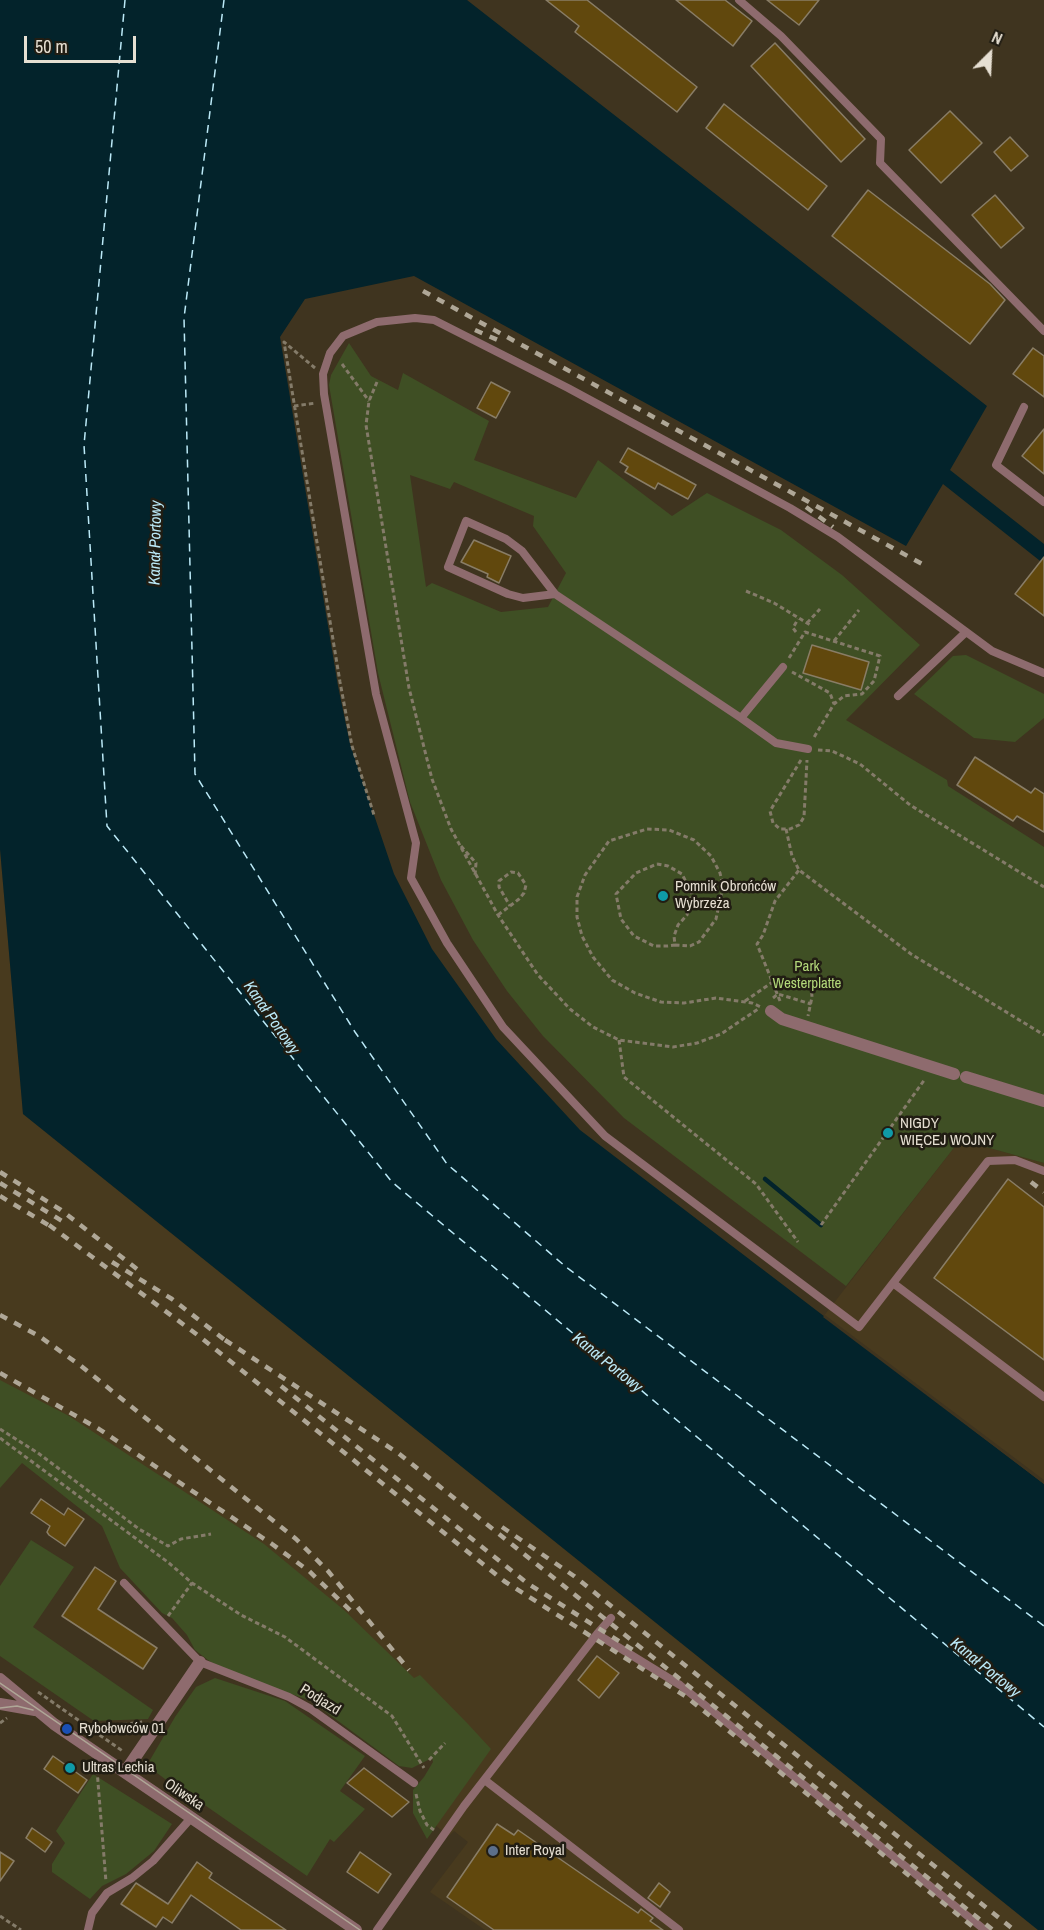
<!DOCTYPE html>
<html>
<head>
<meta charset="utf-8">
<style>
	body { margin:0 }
	#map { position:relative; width:1044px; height:1930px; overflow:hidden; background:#3f341f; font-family:"Archivo Narrow",sans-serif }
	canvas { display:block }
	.north { position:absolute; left:960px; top:24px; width:60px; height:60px; -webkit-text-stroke:4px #211d13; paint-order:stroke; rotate:24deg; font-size:16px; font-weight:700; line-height:24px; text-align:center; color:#e6dfd2 }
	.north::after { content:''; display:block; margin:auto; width:21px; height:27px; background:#e6dfd2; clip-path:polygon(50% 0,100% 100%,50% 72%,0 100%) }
	.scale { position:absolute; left:24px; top:36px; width:112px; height:27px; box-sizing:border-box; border:3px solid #e6dfd2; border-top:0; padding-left:8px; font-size:18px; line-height:21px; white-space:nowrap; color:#e6dfd2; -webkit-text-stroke:4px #211d13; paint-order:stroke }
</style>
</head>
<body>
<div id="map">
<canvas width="1044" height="1930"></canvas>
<div class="north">N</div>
<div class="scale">50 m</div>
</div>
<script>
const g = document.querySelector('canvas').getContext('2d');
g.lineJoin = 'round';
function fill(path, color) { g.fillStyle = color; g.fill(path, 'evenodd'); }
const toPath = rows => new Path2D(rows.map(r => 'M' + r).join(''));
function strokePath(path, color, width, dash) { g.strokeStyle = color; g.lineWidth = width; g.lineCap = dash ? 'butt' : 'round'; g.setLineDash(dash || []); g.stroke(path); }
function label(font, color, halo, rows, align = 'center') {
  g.font = font + ' "Archivo Narrow",sans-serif'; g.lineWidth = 5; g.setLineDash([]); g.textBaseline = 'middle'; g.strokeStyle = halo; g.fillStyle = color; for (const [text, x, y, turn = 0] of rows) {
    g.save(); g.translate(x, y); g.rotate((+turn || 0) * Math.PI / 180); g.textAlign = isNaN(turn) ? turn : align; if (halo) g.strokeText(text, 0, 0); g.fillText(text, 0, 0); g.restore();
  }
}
const built = toPath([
	[0,849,23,1114,1038,1930,485,1930,430,1892,468,1842,454,1831,449,1836,436,1826,461,1753,0,1398],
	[960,1140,1044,1163,1044,1484,823,1317]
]);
const green = toPath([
	[349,343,371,376,398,390,403,373,489,421,474,460,576,498,598,460,672,516,707,493,781,530,842,575,920,645,846,720,947,780,948,786,1044,847,1044,1163,960,1140,846,1286,624,1118,543,1036,507,991,473,940,441,880,410,802,378,673,329,385,331,375],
	[410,475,450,489,454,482,534,516,533,526,566,573,548,607,501,612,432,583,426,587],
	[966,655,1044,694,1044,718,1015,742,974,738,914,694,953,656],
	[0,1380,69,1416,264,1544,344,1610,414,1678,420,1675,468,1724,491,1749,427,1839,413,1813,413,1790,424,1777,433,1762,432,1758,412,1768,399,1766,311,1701,223,1670,208,1660,195,1650,187,1635,172,1618,162,1613,120,1568,102,1526,22,1463,0,1488],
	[31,1540,74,1567,33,1627,153,1710,148,1719,94,1721,0,1656,0,1586],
	[215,1678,285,1701,365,1756,340,1791,365,1809,334,1842,330,1839,307,1876,183,1790,181,1791,149,1767,150,1760,175,1717,196,1687],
	[93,1774,172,1824,154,1851,126,1874,102,1886,90,1899,52,1872,52,1864,65,1843,56,1831]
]);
const water = toPath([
	[0,0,467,0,987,406,950,470,1044,544,1044,564,943,484,906,546,414,276,305,299,280,337,338,686,350,744,394,874,432,949,496,1039,580,1130,1044,1484,1044,1930,1038,1930,23,1114,0,849]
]);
const pier = toPath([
	[825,1315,1044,1480,1044,1484,823,1317]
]);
const stream = toPath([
	[765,1179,821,1225]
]);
const ferry = toPath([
	[125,0,84,445,107,826,392,1182,1044,1727],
	[224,0,184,318,195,774,355,1032,447,1164,566,1267,1044,1626]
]);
const building = toPath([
	[546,0,587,0,697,87,677,112,575,32,579,26,546,0],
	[676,0,725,0,752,21,733,46,676,0],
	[767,0,819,0,799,25,767,0],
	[775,43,865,139,841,162,751,66,775,43],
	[724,104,827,186,808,210,706,128,724,104],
	[950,111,982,143,941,183,909,150,950,111],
	[1010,137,1028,156,1011,171,994,152,1010,137],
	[868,190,990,284,1005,300,970,344,832,236,868,190],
	[995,195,1024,228,1001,248,972,215,995,195],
	[1033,348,1044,356,1044,397,1013,374,1033,348],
	[491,382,510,392,496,418,477,408,491,382],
	[1044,429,1044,474,1022,456,1044,429],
	[628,448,696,485,688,499,658,483,655,489,625,472,628,467,620,462,628,448],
	[474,540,511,556,499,583,487,577,488,574,461,562,474,540],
	[1044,557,1044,616,1015,594,1044,557],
	[812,645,869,662,861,690,803,673,812,645],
	[975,757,1031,793,1035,788,1044,794,1044,832,1017,816,1013,821,957,785,975,757],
	[1008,1179,1044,1207,1044,1360,934,1278,1008,1179],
	[41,1499,64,1515,68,1508,84,1519,65,1546,49,1535,47,1532,50,1526,31,1513,41,1499],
	[95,1567,116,1581,98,1609,157,1648,143,1669,62,1616,95,1567],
	[597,1656,619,1673,599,1698,578,1680,597,1656],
	[53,1756,87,1780,78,1793,44,1769,53,1756],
	[364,1768,409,1802,392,1817,347,1783,364,1768],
	[497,1824,514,1835,518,1830,638,1913,641,1909,653,1918,650,1921,663,1930,494,1930,447,1897,497,1824],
	[32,1828,52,1842,45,1852,26,1838,32,1828],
	[0,1852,14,1861,0,1881,0,1852],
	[360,1852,391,1874,378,1893,347,1872,360,1852],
	[197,1862,212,1873,209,1878,286,1930,241,1930,191,1895,172,1923,163,1917,156,1927,121,1904,136,1883,168,1904,197,1862],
	[659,1883,670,1892,660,1907,648,1898,659,1883]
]);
const path = toPath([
	[342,364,369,401],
	[315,368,284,342,340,682,352,746,374,815],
	[377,382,369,401,366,425,409,688,432,779,451,829,498,915,538,975,570,1009,593,1027,619,1040,673,1047,697,1043,721,1034,758,1009],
	[294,406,316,403],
	[746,591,774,603,812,626],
	[807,623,820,609],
	[796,632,793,628,798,619],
	[834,641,859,610],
	[789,658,805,632,880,656,874,681,862,694,844,696,834,704,813,739],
	[792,672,830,693,834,704],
	[818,750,832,751,860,764,910,805,1044,887],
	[801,760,770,811,773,823,780,829,790,829,799,825,804,817,807,760],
	[786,829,792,856,799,870,911,954,1044,1035],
	[461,846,476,863,475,875],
	[657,864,668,866,682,874,692,894,687,915,678,925,674,936,675,945,668,946,654,946,634,936,621,919,616,894,636,873,657,864],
	[498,915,510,906,519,899,524,893,526,885,518,873,511,872,499,881,499,887,510,906],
	[675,945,690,946,699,942,716,919,723,886,720,873,711,856,694,840,669,830,647,829,609,841,585,875,577,897,577,917,582,936,593,957,612,980,635,993,661,1002,684,1003,716,998,752,1003,761,1007],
	[773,998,778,994,811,1004],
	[745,1001,774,981,811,982,812,997,808,1016],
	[780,1001,757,944,763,935,775,901,799,870],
	[619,1040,624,1077,756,1184,798,1242],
	[821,1225,925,1079],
	[0,1429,38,1453,139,1529,168,1546,181,1539,211,1534],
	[0,1438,169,1563,192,1583,241,1615,285,1637,392,1716,424,1768],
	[168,1616,192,1583],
	[38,1692,124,1752],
	[0,1723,7,1718],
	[93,1728,143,1722],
	[429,1760,445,1743],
	[97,1770,106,1882],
	[416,1794,420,1811,427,1825,434,1830],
	[0,1916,21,1930]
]);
const service = toPath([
	[739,0,781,36,881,139,880,163,1044,331],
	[1024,407,996,465,1044,502],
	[555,594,523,598,508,594,448,567,466,521,506,539,522,551,555,594,741,718],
	[783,667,741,718,776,743,808,749],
	[898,696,966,632],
	[1044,1171,1015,1160,988,1161,893,1283,1044,1397],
	[893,1283,859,1327,605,1136,503,1027,447,943,411,878,416,843,376,694,324,394,323,374,330,353,343,336,377,322,415,318,434,320,568,388,790,508,838,537,992,651,1044,673],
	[124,1583,200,1662,289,1697,311,1709,414,1783],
	[597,1634,611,1618],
	[486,1781,679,1930],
	[88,1930,92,1913,107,1893,132,1878,153,1861,191,1818],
	[377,1930,464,1806,597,1634,680,1685,985,1930]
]);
const pedestrian = toPath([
	[771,1011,782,1019,954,1074],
	[966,1077,1044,1101]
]);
const minor = toPath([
	[125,1772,200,1662]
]);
const tertiary = toPath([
	[0,1679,54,1724,356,1930],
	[0,1704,35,1710]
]);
const tram = toPath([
	[0,1683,360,1930],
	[0,1708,17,1706,33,1710]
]);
const rail = toPath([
	[423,291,924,565],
	[475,330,500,341],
	[806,507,833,527],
	[0,1172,61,1210,137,1269],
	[1031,1182,1044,1192],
	[0,1183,67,1224],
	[0,1196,55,1229],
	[49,1225,199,1336,504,1581,685,1696,977,1930],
	[112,1262,172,1299,230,1344],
	[0,1315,39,1336,81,1366,296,1539,328,1571,409,1670],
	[225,1340,398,1453,993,1930],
	[0,1373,99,1429,272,1544,309,1571,354,1614],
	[281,1386,527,1583,633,1650],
	[502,1527,574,1576,1014,1930]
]);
const markers = [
	[663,896,6,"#0f9aa8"],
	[888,1133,6,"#0f9aa8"],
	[67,1729,6,"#1a4fb4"],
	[70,1768,6,"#0f9aa8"],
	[493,1851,6,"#5c6f8a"]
];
const poiNames = [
	["Pomnik Obrońców",675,887],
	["Wybrzeża",675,904],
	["NIGDY",900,1124],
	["WIĘCEJ WOJNY",900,1141],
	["Rybołowców 01",79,1729],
	["Ultras Lechia",82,1768],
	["Inter Royal",505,1851]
];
const parkNames = [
	["Park",807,967],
	["Westerplatte",807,984]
];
const streetNames = [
	["Podjazd",320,1700,32],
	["Oliwska",184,1795,34]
];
const waterNames = [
	["Kanał Portowy",156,543,-89],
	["Kanał Portowy",271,1018,55],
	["Kanał Portowy",607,1363,39],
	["Kanał Portowy",985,1668,39]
];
fill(built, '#483a1e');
fill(green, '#3f4f24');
fill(water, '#03232b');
fill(pier, '#3f341f');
strokePath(stream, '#03232b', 4.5);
strokePath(ferry, '#bbe9f7', 1.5, [8, 6]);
fill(building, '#61480d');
strokePath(building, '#897d66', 1.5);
strokePath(path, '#847b69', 3, [4.5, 3]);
strokePath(service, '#8e6b6e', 8);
strokePath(pedestrian, '#8e6b6e', 12);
strokePath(minor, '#8e6b6e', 12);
strokePath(tertiary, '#8e6b6e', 12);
strokePath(tram, '#afa797', 1.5);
strokePath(rail, '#afa797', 4.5, [8, 8]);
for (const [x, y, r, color] of markers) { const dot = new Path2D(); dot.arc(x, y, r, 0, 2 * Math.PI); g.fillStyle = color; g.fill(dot); strokePath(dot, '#211d13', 2); }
label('15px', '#e6dfd2', '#211d13', poiNames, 'left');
label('15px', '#b2d879', '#211d13', parkNames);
label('15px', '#e6dfd2', '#211d13', streetNames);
label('italic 16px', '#bbe9f7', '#211d13', waterNames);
</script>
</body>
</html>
